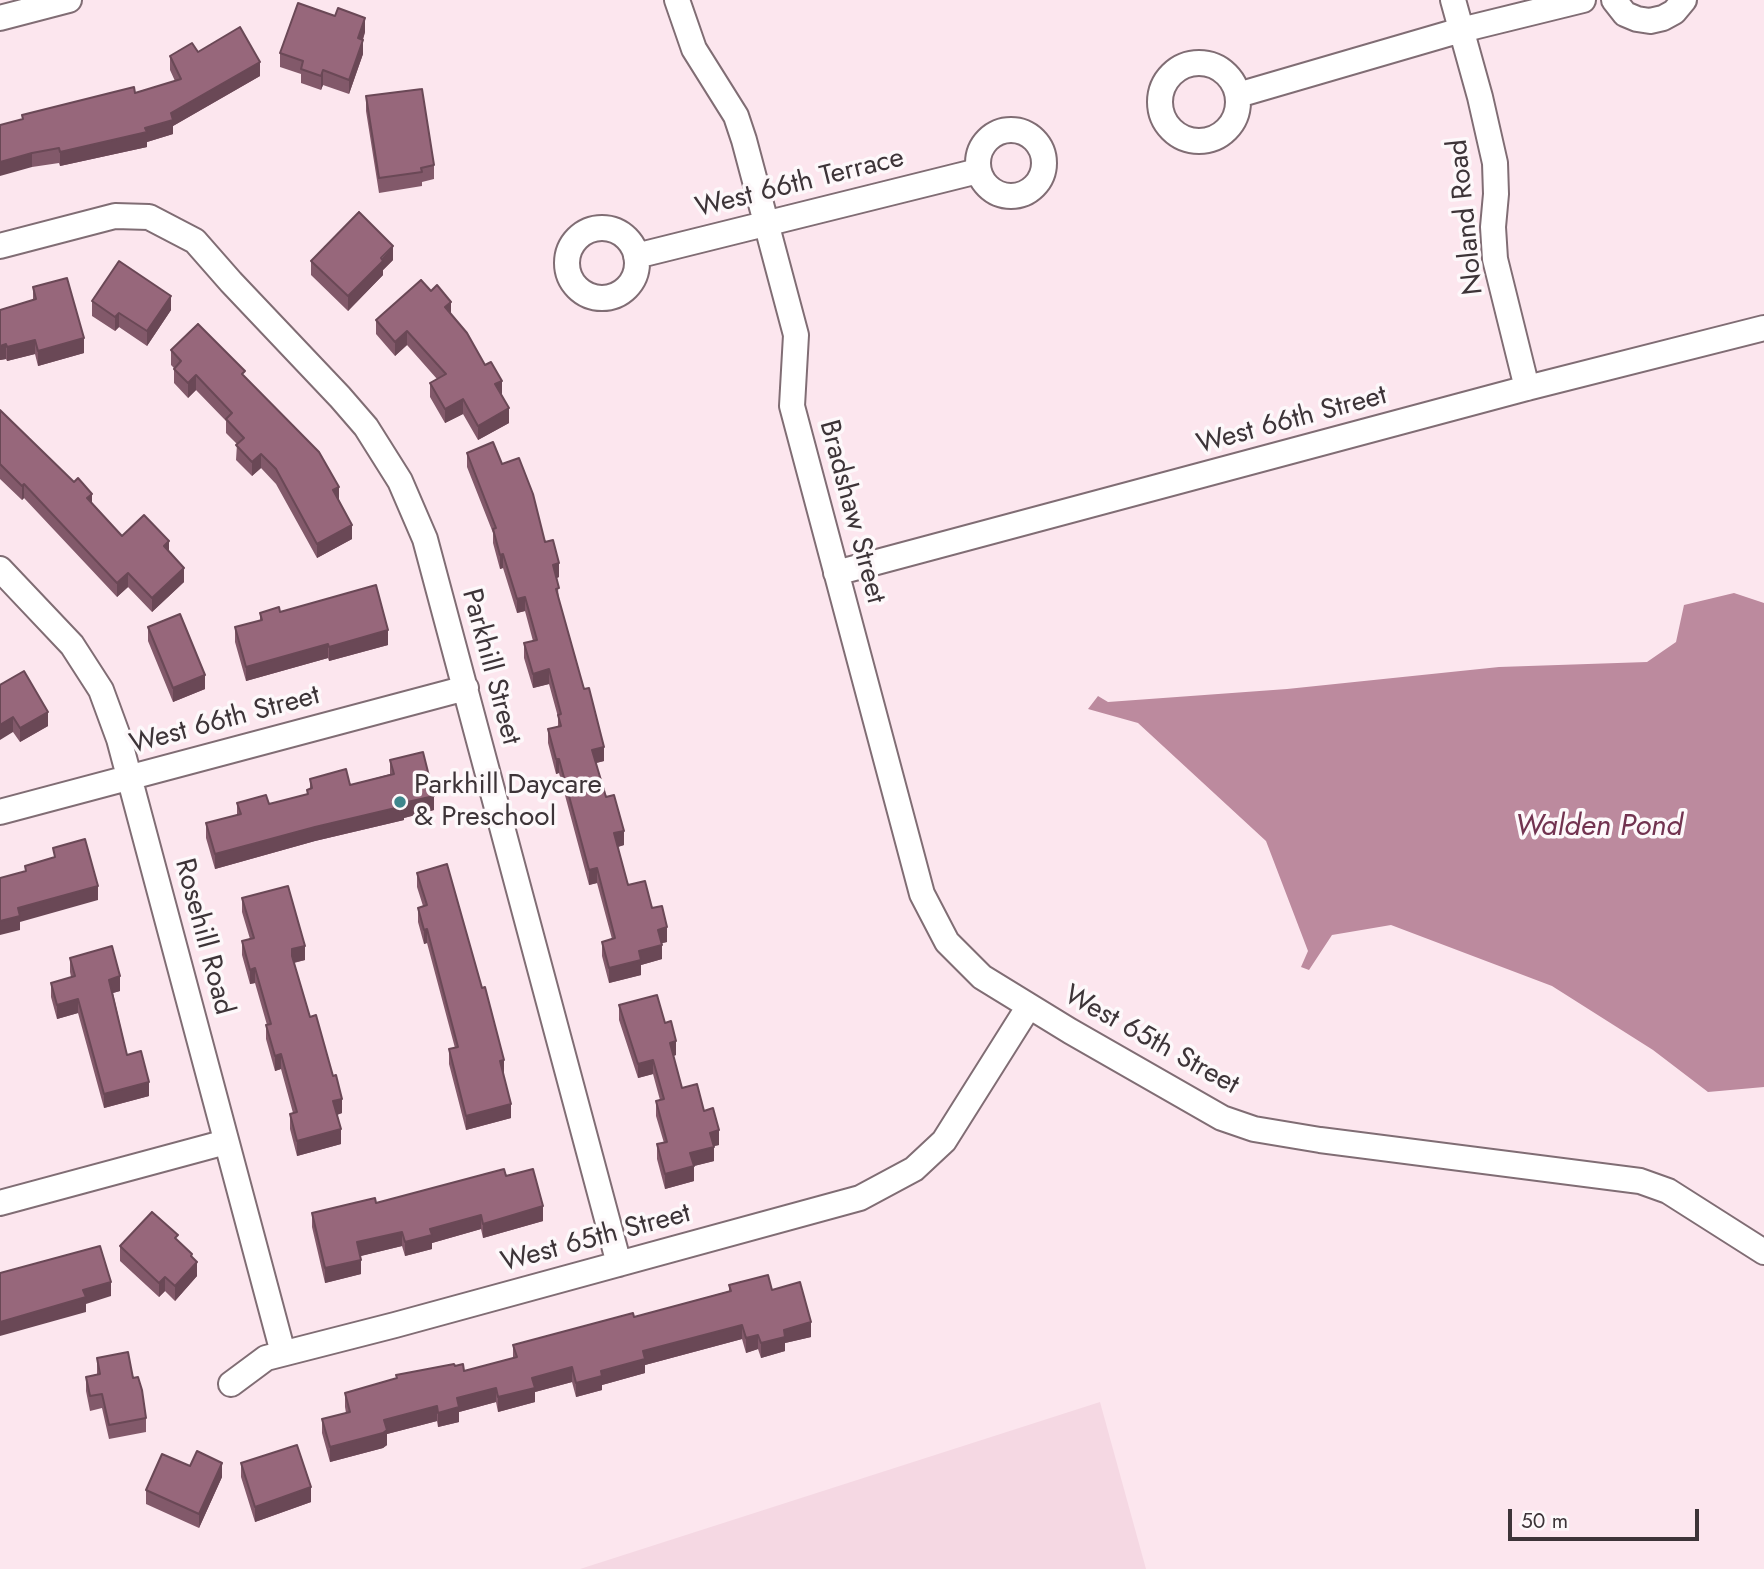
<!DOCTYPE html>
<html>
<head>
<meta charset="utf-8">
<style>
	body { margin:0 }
	#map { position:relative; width:1764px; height:1569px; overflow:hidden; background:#fce6ee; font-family:Jost,sans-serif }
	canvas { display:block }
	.scale { position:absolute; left:1508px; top:1509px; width:191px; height:32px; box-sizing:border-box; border:4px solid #3d3438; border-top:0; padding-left:9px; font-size:21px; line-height:24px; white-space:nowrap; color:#3d3438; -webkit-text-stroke:5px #fdf8fa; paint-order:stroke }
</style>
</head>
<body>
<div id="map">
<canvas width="1764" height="1569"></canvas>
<div class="scale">50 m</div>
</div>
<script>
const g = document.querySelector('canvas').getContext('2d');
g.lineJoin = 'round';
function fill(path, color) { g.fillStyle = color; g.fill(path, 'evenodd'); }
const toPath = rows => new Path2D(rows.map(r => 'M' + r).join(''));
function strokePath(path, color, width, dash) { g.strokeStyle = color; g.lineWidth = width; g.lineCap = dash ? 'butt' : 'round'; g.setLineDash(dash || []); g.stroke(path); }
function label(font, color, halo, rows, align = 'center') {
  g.font = font + ' Jost,sans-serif'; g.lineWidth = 7; g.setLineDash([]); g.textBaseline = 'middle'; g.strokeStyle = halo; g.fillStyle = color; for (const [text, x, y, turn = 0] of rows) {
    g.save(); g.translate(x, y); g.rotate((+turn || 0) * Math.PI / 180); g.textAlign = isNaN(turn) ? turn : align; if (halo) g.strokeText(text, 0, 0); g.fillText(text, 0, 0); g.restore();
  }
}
const built = toPath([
	[1100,1402,1146,1569,580,1569]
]);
const water = toPath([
	[1734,593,1764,603,1764,1087,1708,1092,1653,1050,1552,986,1391,925,1332,935,1309,970,1301,967,1308,951,1266,841,1138,723,1088,709,1098,696,1108,702,1287,689,1499,667,1647,662,1676,642,1684,605]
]);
const minor = toPath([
	[677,0,694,49,736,116,744,140,796,335,792,406,922,894,947,942,982,977,1070,1031,1222,1118,1254,1129,1320,1140,1640,1181,1668,1191,1764,1252],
	[1453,0,1480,97,1495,163,1496,194,1493,227,1495,259,1527,388],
	[1614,0,1625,14,1637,19,1650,21,1663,18,1674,12,1684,0],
	[0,18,69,0],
	'1160 102a39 39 0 1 1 78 0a39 39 0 1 1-78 0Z',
	[1238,95,1461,30,1583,0],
	'978 163a33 33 0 1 1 66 0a33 33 0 1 1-66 0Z',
	'567 263a35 35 0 1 1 70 0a35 35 0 1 1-70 0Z',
	[0,246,115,216,149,217,195,241,231,282,340,397,366,427,400,481,425,539,619,1264],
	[636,256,978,171],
	[0,569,72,645,101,690,119,739,283,1353],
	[836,573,1527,388,1764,328],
	[0,812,466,688],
	[0,1203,226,1142],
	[231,1384,266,1358,395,1325,860,1198,914,1169,944,1141,1029,1006]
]);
const wall = toPath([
	[365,32,363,40,363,54,349,94,323,85,321,90,301,83,301,74,280,67,280,53],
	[198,52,260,76,173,126,173,134,147,142,147,147,60,166,59,163,32,167,22,115,135,93,175,81,170,70,170,56],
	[366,96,434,165,434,179,422,182,422,186,379,193,366,111],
	[393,260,383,270,383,275,348,311,311,275,311,261],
	[33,287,84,353,38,366,35,354,7,361,6,359,0,360,0,310,33,300],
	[92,301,171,310,147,346,119,327,115,331,92,316],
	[451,315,502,395,509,423,478,440,463,414,445,423,430,397,430,383,437,379,407,345,395,356,376,334,376,320],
	[171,350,245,377,339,500,352,539,317,558,276,484,261,468,252,476,236,460,237,444,226,433,226,421,196,390,188,398,174,383,174,368,171,365],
	[0,410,92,504,122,536,169,552,184,582,152,612,128,587,117,597,24,498,22,500,0,479],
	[467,453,502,464,545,542,559,577,557,578,559,600,604,761,596,763,606,797,624,845,618,847,628,885,652,908,667,942,662,943,662,959,641,965,641,975,609,983,602,956,602,942,612,939,597,883,589,885,559,773,556,774,548,743,548,729,558,727,558,717,549,684,533,688,524,658,524,643,533,641,525,611,517,613,503,568,500,569,493,543,493,533,467,467],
	[280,612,388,645,329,661,328,658,246,681,235,642,235,627,260,621,260,613],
	[148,627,205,689,173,702,148,641],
	[0,685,48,726,20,742,13,732],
	[390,760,434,810,404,818,404,820,315,841,215,869,206,838,206,823,237,815,237,803,269,804,307,794,307,790,310,789,310,779,350,785,390,774],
	[417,873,504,1074,503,1074,511,1118,466,1130,449,1064,449,1049,455,1048,427,943,424,944,418,922,418,908,423,906,417,887],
	[242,898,305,960,294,963,310,1017,342,1113,337,1115,341,1144,297,1156,290,1129,290,1114,293,1113,281,1069,275,1071,266,1039,266,1025,267,1025,255,983,250,984,242,955,242,941,250,939,242,912],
	[70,958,120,991,113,993,127,1055,149,1096,104,1108,78,1013,57,1019,51,997,51,983,71,977,70,972],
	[619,1005,665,1023,676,1055,673,1056,682,1088,704,1111,719,1145,713,1146,714,1161,694,1166,694,1181,665,1189,657,1159,657,1144,664,1143,656,1116,656,1101,660,1100,653,1074,638,1078,619,1020],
	[506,1176,543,1221,483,1238,481,1229,432,1243,432,1249,405,1256,402,1246,360,1256,361,1274,325,1283,312,1227,312,1213,376,1203],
	[178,1241,192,1257,197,1276,175,1301,165,1291,159,1297,120,1261,120,1246],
	[729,1285,772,1290,811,1337,785,1343,785,1351,761,1358,758,1349,746,1353,742,1339,645,1365,645,1373,602,1385,602,1390,576,1397,572,1382,535,1392,535,1402,498,1412,496,1402,459,1412,459,1422,438,1427,437,1421,387,1434,387,1445,383,1448,330,1462,322,1433,322,1419,346,1413,345,1407,345,1393,455,1366,464,1371,513,1358,513,1345,634,1317,729,1291],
	[97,1358,133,1378,146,1418,146,1432,109,1439,102,1408,90,1411,86,1391,86,1377,97,1374],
	[241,1463,311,1502,255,1522,241,1477],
	[190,1466,222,1477,199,1528,146,1504,146,1490]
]);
const shadedWall = toPath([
	[365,18,365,32,358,53,358,38],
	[363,40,363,54,349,94,349,80],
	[260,62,260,76,173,126,173,134,147,142,147,147,60,166,60,152,145,128],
	[323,70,323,85,321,90,321,76],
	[32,153,32,167,0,176,0,162],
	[393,246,393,260,383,270,383,275,348,311,348,296],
	[171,296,171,310,147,346,147,331],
	[451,302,451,316,445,307],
	[119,313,119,327,115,331,115,317],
	[407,331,407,345,395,356,395,342],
	[84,338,84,353,38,366,38,351],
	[35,340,35,354,7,361,7,347],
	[6,344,6,359,0,360,0,346],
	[196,375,196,390,188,398,188,383],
	[502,381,502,395,495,384],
	[463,399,463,414,445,423,445,409],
	[509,408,509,423,478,440,478,426],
	[261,454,261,468,252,476,252,462],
	[24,484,24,498,22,500,22,486],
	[339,487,339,502,333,490],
	[92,494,92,508,87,498],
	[352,525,352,539,317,558,317,544],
	[169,541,169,555,164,546],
	[503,554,503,568,500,569,500,555],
	[559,563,559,577,553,579,553,565],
	[184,568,184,582,152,612,152,598],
	[128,573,128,587,117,597,117,583],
	[525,597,525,611,517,613,517,599],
	[388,630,388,645,329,661,329,647],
	[328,644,328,658,246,681,246,667],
	[549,669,549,684,533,688,533,674],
	[205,675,205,689,173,702,173,688],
	[48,712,48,726,20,742,20,728],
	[13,717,13,732,0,740,0,725],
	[604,747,604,761,592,764,592,750],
	[556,759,559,759,559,773,556,774],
	[434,796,434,810,404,818,404,820,315,841,215,869,215,854],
	[624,831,624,845,614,848,614,833],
	[597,868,597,883,589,885,589,870],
	[98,886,98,900,20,922,20,930,0,935,0,921,18,908],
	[667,927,667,942,658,944,658,930],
	[427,929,427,943,424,944,424,930],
	[662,945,662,959,641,965,641,975,609,983,609,968,639,951],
	[305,946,305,960,292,963,292,949],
	[255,968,255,983,250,984,250,970],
	[120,976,120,991,109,994,109,980],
	[78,999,78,1013,57,1019,57,1005],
	[676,1041,676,1055,670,1057,670,1043],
	[281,1054,281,1069,275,1071,275,1056],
	[504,1060,504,1074,500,1075,500,1061],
	[653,1060,653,1074,638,1078,638,1064],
	[149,1082,149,1096,104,1108,104,1094],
	[342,1099,342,1113,333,1116,333,1101],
	[511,1104,511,1118,466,1130,466,1116],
	[341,1129,341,1144,297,1156,297,1141],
	[719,1130,719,1145,710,1147,710,1133],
	[714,1147,714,1161,690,1167,690,1153],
	[694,1166,694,1181,665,1189,665,1174],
	[543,1206,543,1221,483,1238,483,1224],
	[481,1215,481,1229,432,1243,432,1249,405,1256,405,1242,430,1229],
	[402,1232,402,1246,357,1257,357,1242],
	[192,1254,192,1267,197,1262,197,1276,175,1301,175,1286],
	[361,1260,361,1274,325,1283,325,1268],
	[165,1277,165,1291,159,1297,159,1283],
	[111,1282,111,1296,86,1304,86,1312,0,1336,0,1322,83,1290],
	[811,1322,811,1337,785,1343,785,1351,761,1358,761,1343,784,1330],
	[742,1325,742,1339,645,1365,645,1373,602,1385,602,1390,576,1397,576,1383,643,1351],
	[758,1335,758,1349,746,1353,746,1338],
	[572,1367,572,1382,535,1392,535,1402,498,1412,498,1397,532,1378],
	[496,1388,496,1402,459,1412,459,1422,438,1427,438,1413,457,1398],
	[437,1406,437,1421,387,1434,387,1445,383,1448,330,1462,330,1447,384,1420],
	[222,1463,222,1477,199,1528,199,1514],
	[311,1487,311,1502,255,1522,255,1507]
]);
const building = toPath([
	[298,3,335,16,338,8,365,18,358,38,363,40,349,80,323,70,321,76,301,69,303,61,280,53,298,3],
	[240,27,260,62,171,113,173,120,145,128,147,132,60,152,59,148,32,153,0,162,0,125,23,119,22,115,134,87,135,93,181,79,170,56,192,43,198,52,240,27],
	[422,89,434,165,421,168,422,172,379,178,366,96,422,89],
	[359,212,393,246,381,258,383,261,348,296,311,261,359,212],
	[119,261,171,296,147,331,119,313,115,317,92,301,119,261],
	[67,278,84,338,38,351,35,340,7,347,6,344,0,346,0,310,36,299,33,287,67,278],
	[421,280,431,291,437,285,451,302,445,307,467,333,485,365,491,362,502,381,495,384,509,408,478,426,463,399,445,409,430,383,446,374,407,331,395,342,376,320,421,280],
	[198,324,245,371,242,374,319,452,339,487,333,490,352,525,317,544,276,469,261,454,252,462,236,445,244,438,226,419,232,413,196,375,188,383,174,369,181,361,171,350,198,324],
	[0,410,74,482,78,478,92,494,87,498,122,536,144,515,169,541,164,546,184,568,152,598,128,573,117,583,24,484,22,486,0,464,0,410],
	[493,442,502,464,519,458,533,494,545,542,553,540,559,563,553,565,559,588,556,589,584,689,589,688,604,747,592,750,606,797,614,795,624,831,614,833,628,885,645,881,652,908,662,906,667,927,658,930,662,945,639,951,641,960,609,968,602,942,615,938,597,868,589,870,559,759,556,759,548,729,561,726,558,715,561,714,549,669,533,674,524,643,537,640,525,597,517,599,503,554,500,555,493,529,496,528,467,453,493,442],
	[376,585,388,630,329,647,328,644,246,667,235,627,262,620,260,613,279,607,280,612,376,585],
	[180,614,205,675,173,688,148,627,180,614],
	[24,671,48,712,20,728,13,717,0,725,0,685,24,671],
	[423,752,434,796,403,803,404,806,315,827,215,854,206,823,241,814,237,803,266,795,269,804,308,794,307,790,312,788,310,779,346,769,350,785,394,774,390,760,423,752],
	[85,839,98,886,18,908,20,916,0,921,0,878,26,871,25,866,55,857,53,848,85,839],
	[447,864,482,988,485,987,504,1060,500,1061,511,1104,466,1116,449,1049,458,1047,427,929,424,930,418,908,427,905,417,873,447,864],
	[288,886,305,946,292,949,292,956,310,1017,316,1015,333,1076,336,1075,342,1099,333,1101,341,1129,297,1141,290,1114,297,1112,281,1054,275,1056,266,1025,271,1024,255,968,250,970,242,941,254,938,242,898,288,886],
	[112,946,120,976,109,980,127,1055,141,1051,149,1082,104,1094,78,999,57,1005,51,983,75,976,70,958,112,946],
	[657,995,665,1023,671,1021,676,1041,670,1043,682,1088,697,1084,704,1111,713,1108,719,1130,710,1133,714,1147,690,1153,694,1166,665,1174,657,1144,667,1142,656,1101,664,1099,653,1060,638,1064,619,1005,657,995],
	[504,1169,506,1176,533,1169,543,1206,483,1224,481,1215,430,1229,432,1235,405,1242,402,1232,357,1242,361,1260,325,1268,312,1213,375,1198,376,1203,504,1169],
	[152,1212,178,1235,175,1238,192,1254,191,1256,197,1262,175,1286,165,1277,159,1283,120,1246,152,1212],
	[100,1246,111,1282,83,1290,86,1297,0,1322,0,1273,100,1246],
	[768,1275,772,1290,800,1282,811,1322,784,1330,785,1337,761,1343,758,1335,746,1338,742,1325,643,1351,645,1359,601,1371,602,1376,576,1383,572,1367,532,1378,535,1388,498,1397,496,1388,457,1398,459,1407,438,1413,437,1406,384,1420,387,1430,383,1433,330,1447,322,1419,350,1412,345,1393,397,1378,396,1375,454,1364,455,1366,463,1364,464,1371,517,1357,513,1345,633,1313,634,1317,731,1291,729,1285,768,1275],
	[128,1352,133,1378,138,1377,142,1390,146,1418,109,1425,102,1394,90,1396,86,1377,100,1374,97,1358,128,1352],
	[297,1445,311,1487,255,1507,241,1463,297,1445],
	[197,1451,222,1463,199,1514,146,1490,162,1454,190,1466,197,1451]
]);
const markers = [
	[400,802,7,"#3e868c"]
];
const streetNames = [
	["West 66th Terrace",800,184,-14],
	["Noland Road",1467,217,-96],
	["West 66th Street",1292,421,-15],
	["Bradshaw Street",851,512,75],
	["Parkhill Street",490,667,75],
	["West 66th Street",225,721,-15],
	["Rosehill Road",203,937,75],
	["West 65th Street",1151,1041,29],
	["West 65th Street",596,1239,-15]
];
const poiNames = [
	["Parkhill Daycare",414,786],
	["& Preschool",414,818]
];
const waterNames = [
	["Walden Pond",1599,828]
];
fill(built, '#f5d8e3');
fill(water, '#bc8a9e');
strokePath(minor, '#806d74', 28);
strokePath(minor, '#fff', 24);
fill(wall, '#82596a');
fill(shadedWall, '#6a4856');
fill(building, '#97677b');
strokePath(building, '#6a4856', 2);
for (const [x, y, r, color] of markers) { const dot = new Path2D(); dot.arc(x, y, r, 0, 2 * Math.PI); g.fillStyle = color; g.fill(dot); strokePath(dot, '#fdf8fa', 2.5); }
label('28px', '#3d3438', '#fdf8fa', streetNames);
label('28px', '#3d3438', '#fdf8fa', poiNames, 'left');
label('italic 30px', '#723350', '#fdf8fa', waterNames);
</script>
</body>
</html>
